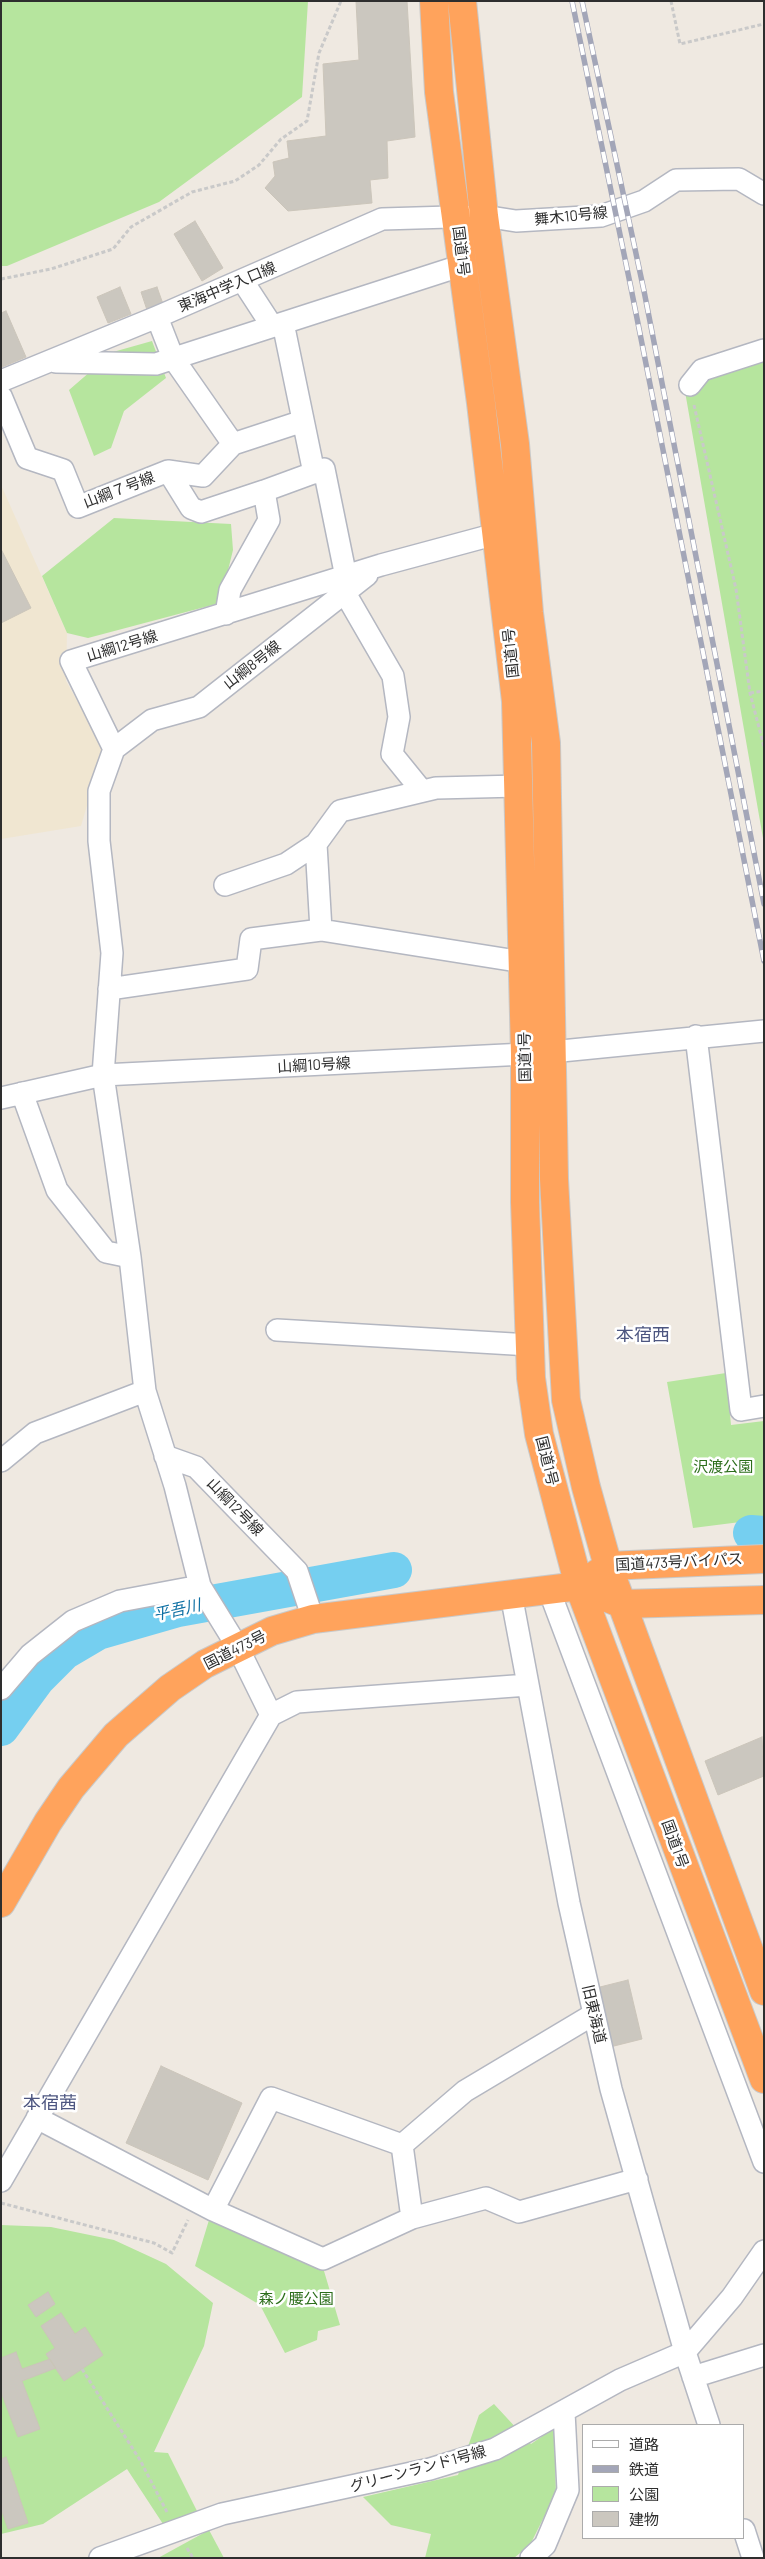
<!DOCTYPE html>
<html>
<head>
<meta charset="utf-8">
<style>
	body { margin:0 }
	#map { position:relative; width:765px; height:2559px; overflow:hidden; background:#efe9e1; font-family:Barlow,"Noto Sans JP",sans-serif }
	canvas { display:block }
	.frame { position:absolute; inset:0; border:2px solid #2e2e2e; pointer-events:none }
	.legend { position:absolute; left:582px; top:2424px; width:162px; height:115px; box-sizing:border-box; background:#fff; border:1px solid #ababab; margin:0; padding:6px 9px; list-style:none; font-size:15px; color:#2e2e2e }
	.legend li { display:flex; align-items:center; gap:10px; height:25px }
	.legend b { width:25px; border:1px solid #ababab }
</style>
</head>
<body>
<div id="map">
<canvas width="765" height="2559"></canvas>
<div class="frame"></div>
<ul class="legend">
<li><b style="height:6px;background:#fff"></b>道路</li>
<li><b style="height:6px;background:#a3a6b8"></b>鉄道</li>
<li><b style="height:14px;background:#b6e59e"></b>公園</li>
<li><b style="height:14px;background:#cbc7bf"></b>建物</li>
</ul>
</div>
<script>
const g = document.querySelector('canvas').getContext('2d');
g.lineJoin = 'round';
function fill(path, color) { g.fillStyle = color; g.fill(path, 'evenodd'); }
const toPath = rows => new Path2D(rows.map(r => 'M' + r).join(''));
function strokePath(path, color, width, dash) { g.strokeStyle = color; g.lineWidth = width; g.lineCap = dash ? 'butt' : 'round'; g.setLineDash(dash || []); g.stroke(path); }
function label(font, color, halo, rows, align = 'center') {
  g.font = font + ' Barlow,"Noto Sans JP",sans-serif'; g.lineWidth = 5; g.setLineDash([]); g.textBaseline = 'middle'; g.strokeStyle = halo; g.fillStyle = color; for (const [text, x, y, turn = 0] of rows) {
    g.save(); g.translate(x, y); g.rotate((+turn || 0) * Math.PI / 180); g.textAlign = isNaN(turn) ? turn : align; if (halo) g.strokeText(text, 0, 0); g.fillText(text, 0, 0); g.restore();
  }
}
const education = toPath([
	[1,485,67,633,66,681,104,748,81,826,1,839]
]);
const green = toPath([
	[1,1,308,1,302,97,159,202,7,266,1,266],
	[152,341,166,378,124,411,111,448,94,456,69,390,113,352],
	[764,348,764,844,683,380],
	[114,518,231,524,233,550,220,603,88,638,67,633,42,576],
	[726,1373,731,1425,764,1421,764,1519,693,1528,667,1382],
	[209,2220,324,2271,340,2325,318,2331,317,2340,285,2353,260,2305,195,2266],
	[1,2225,51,2227,114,2240,166,2264,213,2303,204,2346,154,2452,168,2453,197,2511,163,2524,127,2469,43,2524,1,2534],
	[494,2404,531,2444,554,2428,556,2493,530,2545,514,2558,425,2558,431,2534,391,2525,363,2497,458,2475,479,2415],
	[209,2530,224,2558,158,2558]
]);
const river = toPath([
	[751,1533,764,1534],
	[1,1728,37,1679,64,1652,98,1632,178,1609,394,1570]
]);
const building = toPath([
	[356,1,407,1,415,137,387,141,388,178,370,180,372,203,288,211,265,188,275,176,273,162,289,158,287,141,326,136,323,64,359,60,356,1],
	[195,221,223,268,202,281,174,234,195,221],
	[120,287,131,314,108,323,97,297,120,287],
	[157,287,163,304,147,310,141,292,157,287],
	[6,311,26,357,2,367,1,313,6,311],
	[1,549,31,608,1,623,1,549],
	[762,1737,764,1776,718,1795,705,1761,762,1737],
	[628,1980,642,2039,610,2047,596,1988,628,1980],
	[161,2066,242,2103,208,2180,126,2143,161,2066],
	[48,2292,55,2304,36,2317,28,2305,48,2292],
	[61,2313,75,2334,85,2327,103,2355,64,2381,46,2354,55,2348,41,2326,61,2313],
	[16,2352,22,2369,50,2359,56,2368,22,2381,40,2429,18,2437,1,2392,1,2358,16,2352],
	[6,2457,28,2523,8,2529,1,2509,1,2459,6,2457]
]);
const path = toPath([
	[671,1,680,44,764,24],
	[1,279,51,269,113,249,131,227,192,192,235,181,259,165,281,139,307,121,319,53,341,1],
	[694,405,736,589,750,693,764,747],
	[750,693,764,691],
	[1,2203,154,2243,172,2253,188,2220],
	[82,2369,140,2460,168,2514],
	[187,2548,193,2558]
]);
const minor = toPath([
	[242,280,272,326],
	[157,317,173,358,233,444],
	[283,323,314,473],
	[56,362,156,364,463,265],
	[1,381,157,317,382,219,484,216,516,221,601,216,644,201,676,180,739,179,764,194],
	[690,385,702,370,764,350],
	[1,396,27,458,63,470,78,507,168,471,191,508,201,512,264,491,269,520,230,590,226,614],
	[168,471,203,476,233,444,303,421],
	[264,491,324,469,346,577],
	[345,593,393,676,399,717,392,754,422,791],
	[114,749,152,720,199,707,367,575],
	[225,885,286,864,316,844],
	[321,930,316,844,340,811,436,788,519,786],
	[109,989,247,969,251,939,321,930,523,962],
	[696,1036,741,1410,764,1406],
	[551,1052,764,1031],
	[22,1093,57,1190,106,1252,130,1257],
	[1,1098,103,1075,525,1054],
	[277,1330,530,1345],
	[165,1456,196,1467,297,1571,313,1619],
	[1,1461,35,1433,145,1391],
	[549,1590,764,2162],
	[511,1594,569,1903,611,2089,685,2352,709,2425],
	[1,1689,30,1655,73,1621,120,1601,200,1586],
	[271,1715,237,1646,200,1586,175,1486,145,1391,130,1257,103,1075,112,953,99,841,99,791,114,749,71,661,381,565,496,534],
	[37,2118,213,2210,323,2259,412,2218,402,2145,271,2098,213,2210],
	[402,2145,465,2091,594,2014],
	[1,2181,271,1715,297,1702,528,1685],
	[412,2218,486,2198,519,2212,637,2179],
	[693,2377,764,2355],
	[744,2530,753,2558],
	[100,2558,222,2514,430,2469,495,2449,620,2380,685,2352,732,2297,764,2251],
	[531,2558,545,2545,568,2490,564,2412]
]);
const highway = toPath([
	[434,1,439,92,481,403,516,701,525,1054,525,1202,531,1378,539,1434,579,1586,764,2079],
	[462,1,484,216,515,444,529,613,546,743,554,1179,566,1400,586,1487,608,1566,764,1991],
	[595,1575,608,1566,764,1559],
	[1,1903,48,1822,71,1788,116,1735,170,1688,205,1664,272,1631,313,1619,579,1586,622,1604,764,1600]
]);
const rail = toPath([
	[572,1,631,288,764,961],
	[582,1,644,291,764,904]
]);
const streetNames = [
	["舞木10号線",571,216,-6],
	["国道1号",461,251,83],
	["東海中学入口線",227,287,-23],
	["山綱７号線",119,490,-21],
	["山綱12号線",122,646,-17],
	["国道1号",511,653,-96],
	["山綱8号線",252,665,-38],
	["国道1号",525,1057,-91],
	["山綱10号線",314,1065,-3],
	["国道1号",547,1461,76],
	["山綱12号線",235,1507,46],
	["国道473号バイパス",679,1562,-3],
	["国道473号",235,1650,-27],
	["国道1号",675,1844,70],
	["旧東海道",594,2014,77],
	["グリーンランド1号線",418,2469,-15]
];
const parkNames = [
	["沢渡公園",723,1467],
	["森ノ腰公園",296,2299]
];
const waterNames = [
	["平吾川",177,1610,-13]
];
const quarterNames = [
	["本宿西",643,1335],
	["本宿茜",50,2103]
];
fill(education, '#f0e6d1');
fill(green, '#b6e59e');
strokePath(river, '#75cff0', 36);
fill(building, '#cbc7bf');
strokePath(building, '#cbc5ba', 1);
strokePath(minor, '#b4b7c1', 24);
strokePath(highway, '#c9c9c9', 30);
strokePath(path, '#c9c9c9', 3, [4, 2.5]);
strokePath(minor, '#fff', 21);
strokePath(highway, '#ffa35c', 28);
strokePath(rail, '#a3a6b8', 5.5);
strokePath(rail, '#fff', 4, [11]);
label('15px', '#2e2e2e', '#fff', streetNames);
label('15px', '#2c6e1b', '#fff', parkNames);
label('italic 16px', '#0d6fa3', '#fff', waterNames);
label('18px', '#4d5680', '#fff', quarterNames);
</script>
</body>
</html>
